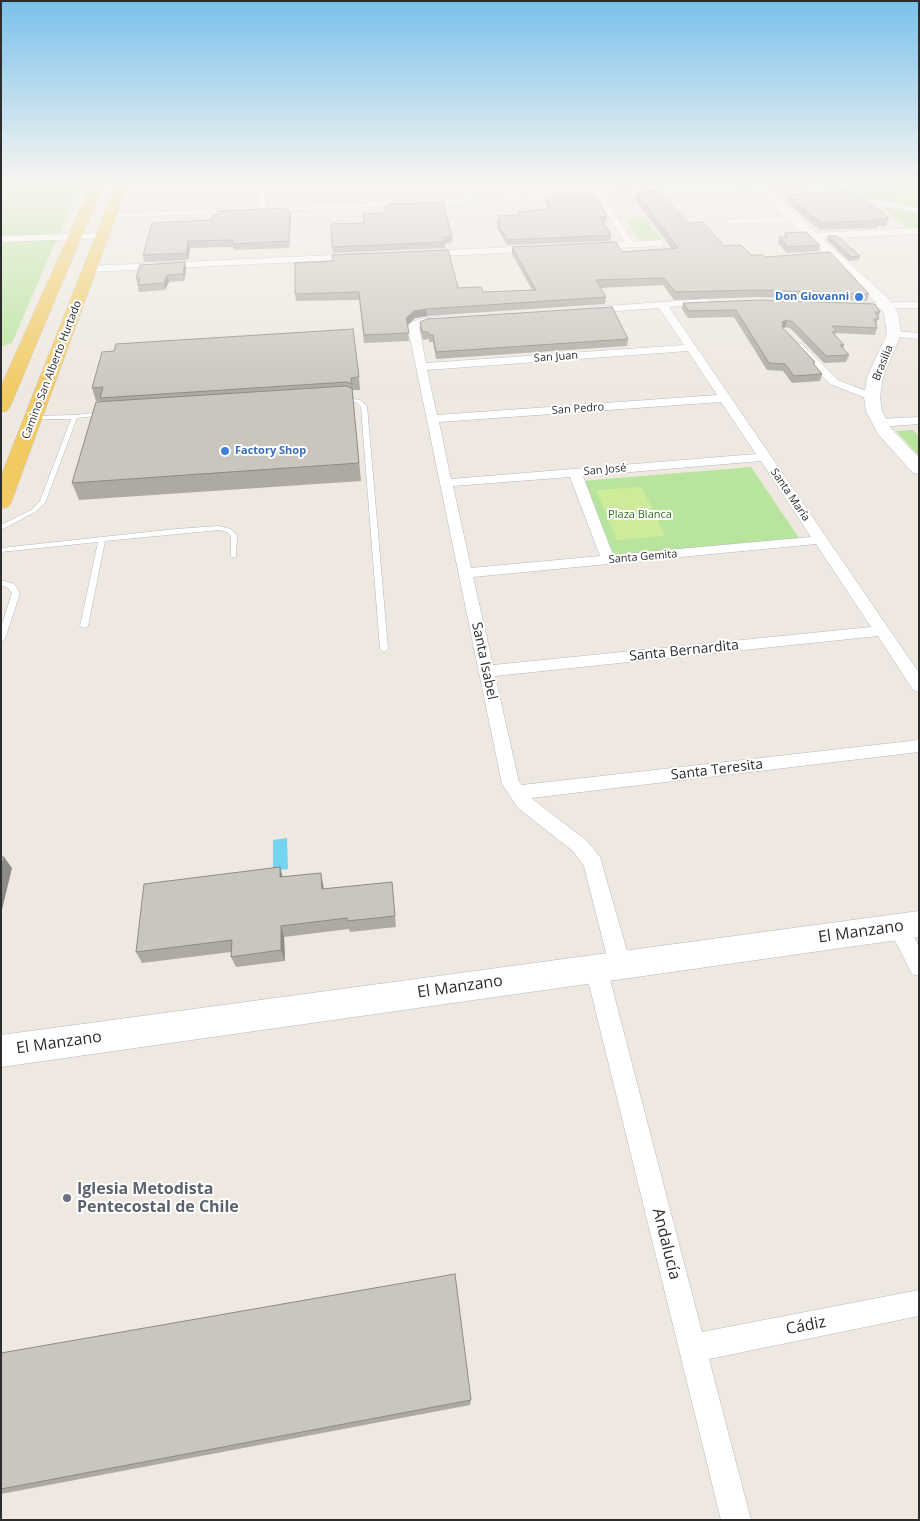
<!DOCTYPE html>
<html>
<head>
<meta charset="utf-8">
<style>
	body { margin:0 }
	#map { position:relative; width:920px; height:1521px; overflow:hidden; background:#eee8e0; font-family:"Open Sans",sans-serif }
	canvas { display:block }
	.frame { position:absolute; inset:0; border:2px solid #2d2d2d; pointer-events:none }
</style>
</head>
<body>
<div id="map">
<canvas width="920" height="1521"></canvas>
<div class="frame"></div>
</div>
<script>
const g = document.querySelector('canvas').getContext('2d');
g.lineJoin = 'round';
function fill(path, color) { g.fillStyle = color; g.fill(path, 'evenodd'); }
const toPath = rows => new Path2D(rows.map(r => 'M' + r).join(''));
function strokePath(path, color, width, dash) { g.strokeStyle = color; g.lineWidth = width; g.lineCap = dash ? 'butt' : 'round'; g.setLineDash(dash || []); g.stroke(path); }
function label(font, color, halo, rows, align = 'center') {
  g.font = font + ' "Open Sans",sans-serif'; g.lineWidth = 4; g.setLineDash([]); g.textBaseline = 'middle'; g.strokeStyle = halo; g.fillStyle = color; for (const [text, x, y, turn = 0] of rows) {
    g.save(); g.translate(x, y); g.rotate((+turn || 0) * Math.PI / 180); g.textAlign = isNaN(turn) ? turn : align; if (halo) g.strokeText(text, 0, 0); g.fillText(text, 0, 0); g.restore();
  }
}
const green = toPath([
	[1,181,87,181,68,213,12,343,1,347],
	[919,185,919,208,816,188],
	[880,206,919,213,919,229,910,229],
	[646,219,661,239,640,240,626,220],
	[913,430,919,436,919,456,896,431],
	[751,467,799,538,614,555,582,481]
]);
const pitch = toPath([
	[915,189,919,192,919,205,909,206,889,190],
	[642,487,665,536,617,540,596,490]
]);
const water = toPath([
	[287,838,288,869,273,871,273,840]
]);
const lane = toPath([
	[343,397,360,400,367,406,388,649,384,652,380,649,361,407,356,402,341,400,341,398,343,397],
	[103,412,105,413,105,415,77,418,45,503,35,512,1,530,1,525,31,510,40,501,71,419,34,419,32,418,32,416,75,415,103,412],
	[219,526,231,529,237,536,236,557,232,557,231,556,231,536,227,532,219,530,105,541,88,626,84,628,80,626,98,542,1,552,1,548,176,529,219,526],
	[1,580,14,584,20,593,5,639,1,641,1,627,12,593,8,588,1,585,1,580]
]);
const street = toPath([
	[363,181,370,183,373,202,461,199,456,181,464,181,469,198,796,185,919,208,919,212,796,189,604,197,633,242,661,240,665,243,661,246,595,249,592,248,592,244,625,242,597,198,110,218,106,216,110,214,258,207,260,185,264,183,268,185,266,207,366,203,363,181],
	[880,181,919,181,919,184,827,187,823,185,827,183,880,181],
	[793,217,796,217,796,221,728,224,724,222,728,220,793,217],
	[919,228,919,234,812,239,808,236,812,233,919,228],
	[103,233,107,236,106,238,1,242,1,236,103,233],
	[534,246,537,247,537,251,425,257,421,254,425,251,534,246],
	[356,254,359,255,359,259,90,272,85,269,90,266,356,254],
	[706,299,709,300,709,304,669,307,919,673,919,692,913,690,878,636,495,676,519,782,522,785,919,740,919,752,531,798,587,841,600,857,631,965,627,972,620,975,613,972,609,965,584,866,573,851,518,808,502,784,408,328,410,323,419,319,445,316,450,319,445,322,419,327,426,363,684,345,659,308,590,313,585,310,590,307,706,299],
	[688,351,717,395,437,415,427,370,688,351],
	[721,402,756,454,451,479,439,422,721,402],
	[761,461,811,537,613,555,583,476,761,461],
	[570,477,600,556,471,568,453,486,570,477],
	[816,544,871,627,493,665,473,577,816,544],
	[919,302,919,308,852,309,847,306,852,303,919,302],
	[894,331,919,333,919,339,890,336,889,334,894,331],
	[798,343,802,344,838,380,876,395,878,397,876,399,868,399,830,384,794,348,793,346,798,343],
	[919,417,919,424,879,427,873,423,879,419,919,417],
	[898,918,905,921,919,946,919,976,912,974,888,927,891,921,898,918],
	[596,958,603,961,607,968,702,1332,919,1290,919,1316,709,1359,751,1520,721,1520,585,968,589,961,596,958]
]);
const secondary = toPath([
	[747,181,758,181,888,298,898,313,901,334,883,377,880,397,882,411,891,428,919,458,919,474,913,473,878,434,866,411,864,397,867,377,887,334,884,313,878,304,747,181],
	[919,911,919,937,1,1067,1,1035,919,911]
]);
const primary = toPath([
	[93,181,105,181,10,407,7,411,1,412,1,386,93,181],
	[117,181,129,181,11,503,8,507,1,509,1,476,117,181]
]);
const wall = toPath([
	[636,193,689,223,724,246,751,255,766,257,869,294,867,301,758,297,674,300,663,285,600,288,606,297,605,304,427,316,415,318,407,325,409,341,364,343,359,300,296,301,295,294,458,288,483,292,532,290,512,254,512,247,622,252,672,249,635,199],
	[788,195,889,218,886,226,878,226,877,228,819,230,787,202],
	[546,198,607,216,606,222,603,222,611,235,610,241,507,245,497,228,498,216,518,216,518,212,548,209,545,203],
	[288,208,288,211,290,211,291,218,289,248,234,250,233,247,190,248,188,260,144,262,143,255,212,220],
	[364,223,452,237,452,243,445,244,445,248,333,253,332,247],
	[785,233,820,245,819,251,786,253,778,243,779,237,784,237],
	[828,236,860,256,859,260,849,261,827,240],
	[185,262,186,269,184,281,169,282,165,290,139,292,136,278],
	[683,303,880,312,876,325,877,328,875,335,836,333,835,335,844,345,843,349,849,355,846,362,824,363,791,329,786,327,783,328,815,362,814,365,822,374,820,381,792,383,783,371,767,370,734,317,688,318,682,309],
	[420,322,628,339,627,346,436,359,433,342,429,342,429,339,423,340,420,329],
	[359,377,360,390,352,390,361,481,79,500,72,483,101,402,100,401,96,401,92,388],
	[283,877,323,884,324,889,392,882,396,927,350,932,349,929,284,937,285,961,236,967,231,957,231,952,142,963,136,952],
	[1,1353,471,1400,470,1405,1,1494]
]);
const shadedWall = toPath([
	[290,211,291,218,289,248,289,241],
	[188,241,190,248,188,260,186,253],
	[185,262,186,269,184,281,183,274],
	[167,275,169,282,165,290,164,283],
	[426,309,427,316,415,318,407,326,406,318,414,311],
	[787,320,786,327,781,329,782,322],
	[4,857,12,868,1,914,1,867],
	[280,867,283,878,280,877],
	[321,873,323,884,324,901,322,889],
	[281,926,284,937,285,961,281,950]
]);
const building = toPath([
	[658,191,689,223,703,222,724,246,741,245,751,255,762,255,766,257,830,252,869,294,760,290,675,292,664,278,596,280,606,297,426,309,414,311,406,318,409,333,364,335,359,292,295,294,295,263,333,261,332,255,448,250,458,288,481,287,483,292,536,290,512,247,616,242,622,252,678,248,636,193,658,191],
	[843,192,861,196,889,218,878,219,879,220,821,223,788,195,843,192],
	[594,195,607,216,600,217,611,235,507,240,497,223,500,223,498,216,520,215,518,212,550,209,546,198,560,196,594,195],
	[443,202,452,237,444,237,445,242,332,247,331,224,364,223,363,214,386,213,385,206,388,206,388,204,443,202],
	[288,208,288,211,290,211,289,241,233,244,233,240,188,241,186,253,143,255,152,223,212,220,213,215,217,215,218,211,288,208],
	[806,232,820,245,788,247,779,237,787,237,785,233,806,232],
	[828,236,837,236,860,256,851,257,828,236],
	[185,262,183,274,167,275,164,283,138,285,140,278,136,278,140,265,185,262],
	[760,300,875,304,880,312,875,312,879,319,874,319,877,328,832,326,837,331,832,332,844,345,840,345,849,355,826,356,793,322,787,320,782,322,783,328,815,362,813,363,822,374,794,376,785,364,769,363,736,310,689,311,683,303,760,300],
	[612,307,628,339,436,352,433,335,429,335,428,332,422,332,420,322,427,319,612,307],
	[353,329,359,377,351,378,352,384,347,382,100,398,103,387,92,388,102,352,114,351,116,344,353,329],
	[346,386,352,388,359,463,72,483,96,402,346,386],
	[1,857,4,857,1,867,1,857],
	[280,867,280,877,321,873,322,889,392,882,395,916,347,921,347,918,281,926,281,950,231,957,232,940,136,952,144,884,280,867],
	[455,1274,471,1400,1,1489,1,1353,455,1274]
]);
const markers = [
	[859,297,5,"#3f7fe0"],
	[225,451,5,"#3f7fe0"],
	[67,1198,5,"#6b7280"]
];
const farShopnames = [
	["Don Giovanni",849,297],
	["Factory Shop",235,451,"left"]
];
const farStreetnames = [
	["San Juan",556,357,-4],
	["Brasilia",883,363,-68],
	["Camino San Alberto Hurtado",52,370,-69],
	["San Pedro",578,409,-4],
	["San José",605,470,-5],
	["Santa María",790,495,56],
	["Santa Gemita",643,557,-5]
];
const farParknames = [
	["Plaza Blanca",640,515]
];
const streetNames = [
	["Santa Bernardita",684,651,-6],
	["Santa Isabel",484,661,78],
	["Santa Teresita",717,770,-7]
];
const nearStreetnames = [
	["El Manzano",861,932,-8],
	["El Manzano",460,987,-8],
	["El Manzano",59,1043,-8],
	["Andalucía",666,1244,76],
	["Cádiz",806,1326,-11]
];
const nearWorshipnames = [
	["Iglesia Metodista",77,1189],
	["Pentecostal de Chile",77,1207]
];
fill(green, '#b8e49d');
fill(pitch, '#ccec99');
fill(water, '#74d4ef');
strokePath(lane, '#b3b7c0', 1);
strokePath(street, '#b3b7c0', 1);
strokePath(secondary, '#b3b7c0', 1);
strokePath(primary, '#c8c8c8', 1);
fill(lane, '#fff');
fill(street, '#fff');
fill(secondary, '#fff');
fill(primary, '#f1ca62');
fill(wall, '#aeaaa3');
fill(shadedWall, '#8d8b85');
fill(building, '#cac6be');
strokePath(building, '#8d8b85', 1);
const sky = g.createLinearGradient(0, 0, 0, 394);
sky.addColorStop(0, '#79c1eb');
sky.addColorStop(0.46, '#f7f5f1');
sky.addColorStop(1, '#f7f5f100');
g.fillStyle = sky;
g.fillRect(0, 0, 920, 394);
for (const [x, y, r, color] of markers) { const dot = new Path2D(); dot.arc(x, y, r, 0, 2 * Math.PI); g.fillStyle = color; g.fill(dot); strokePath(dot, '#fff', 2); }
label('bold 11px', '#366cbe', '#fff', farShopnames, 'right');
label('11px', '#2d2d2d', '#fff', farStreetnames);
label('11px', '#2f6d1b', '#fff', farParknames);
label('14px', '#2d2d2d', '#fff', streetNames);
label('16px', '#2d2d2d', '#fff', nearStreetnames);
label('bold 16px', '#5b616d', '#fff', nearWorshipnames, 'left');
</script>
</body>
</html>
